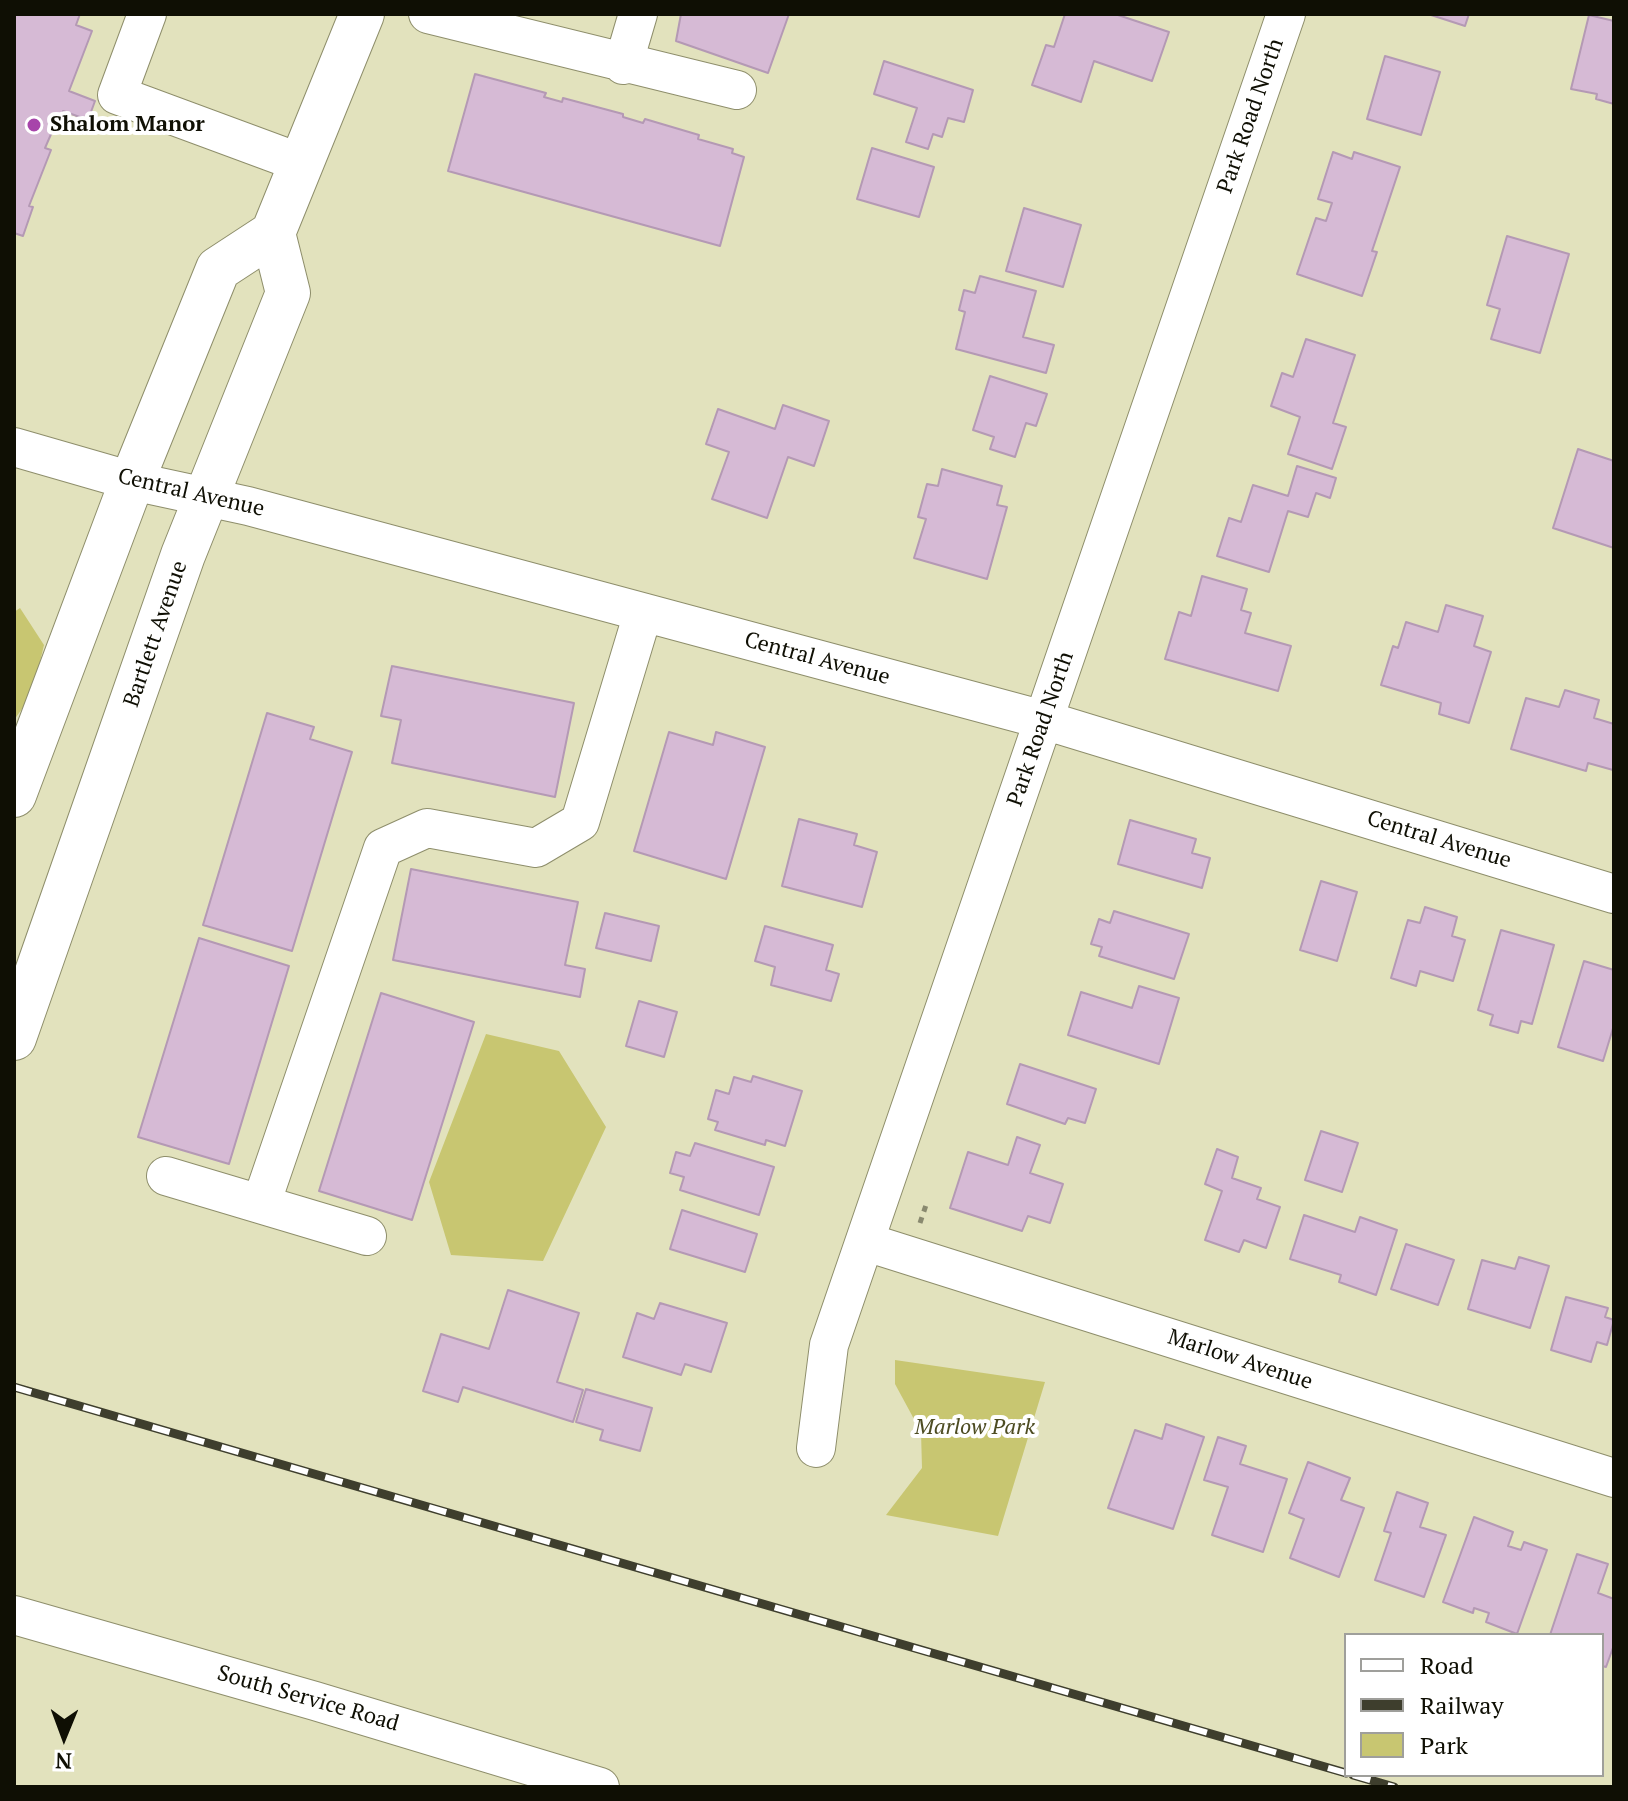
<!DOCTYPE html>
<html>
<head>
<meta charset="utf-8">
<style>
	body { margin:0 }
	#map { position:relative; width:1628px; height:1801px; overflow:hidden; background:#e2e2bd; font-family:"PT Serif",serif }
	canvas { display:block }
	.frame { position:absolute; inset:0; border:16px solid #0f0f04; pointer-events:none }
	.legend { position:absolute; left:1344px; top:1633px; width:260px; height:144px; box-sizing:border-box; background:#fff; border:2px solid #9f9f9b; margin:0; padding:10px 14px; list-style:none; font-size:24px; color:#0f0f04 }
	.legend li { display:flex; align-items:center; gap:16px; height:40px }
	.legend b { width:40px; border:2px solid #9f9f9b }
	.north { position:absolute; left:24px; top:1697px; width:80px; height:80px; -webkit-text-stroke:6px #fff; paint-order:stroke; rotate:181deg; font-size:22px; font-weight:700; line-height:32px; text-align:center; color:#0f0f04 }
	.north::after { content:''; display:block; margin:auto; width:28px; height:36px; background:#0f0f04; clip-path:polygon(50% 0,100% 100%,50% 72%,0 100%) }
</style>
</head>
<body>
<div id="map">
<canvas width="1628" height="1801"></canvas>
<div class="frame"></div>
<ul class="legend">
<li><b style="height:10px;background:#fff"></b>Road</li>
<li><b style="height:10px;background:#3e3e2d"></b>Railway</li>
<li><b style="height:22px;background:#c8c671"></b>Park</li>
</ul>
<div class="north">N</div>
</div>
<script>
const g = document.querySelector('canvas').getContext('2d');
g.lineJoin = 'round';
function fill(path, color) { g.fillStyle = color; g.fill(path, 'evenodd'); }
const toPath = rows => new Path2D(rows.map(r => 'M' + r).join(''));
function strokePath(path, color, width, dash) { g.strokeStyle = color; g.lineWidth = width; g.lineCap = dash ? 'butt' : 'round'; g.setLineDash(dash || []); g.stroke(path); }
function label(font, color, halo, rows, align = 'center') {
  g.font = font + ' "PT Serif",serif'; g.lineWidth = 8; g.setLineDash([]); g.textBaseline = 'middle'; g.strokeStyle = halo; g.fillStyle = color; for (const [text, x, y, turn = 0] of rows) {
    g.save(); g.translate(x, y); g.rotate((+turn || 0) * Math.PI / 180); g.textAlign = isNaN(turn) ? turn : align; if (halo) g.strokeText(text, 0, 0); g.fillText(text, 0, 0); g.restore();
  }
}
const green = toPath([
	[20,608,44,645,32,695,14,720,14,612],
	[486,1034,559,1051,606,1127,543,1261,451,1255,429,1182],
	[895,1360,1045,1382,998,1536,886,1515,922,1468,921,1432,895,1384]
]);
const building = toPath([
	[14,14,80,14,76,25,92,31,69,91,95,101,88,120,63,111,58,126,55,125,45,148,51,150,29,206,33,207,23,236,14,233,14,14],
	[681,14,789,14,768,73,676,41,681,14],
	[1065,14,1115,14,1169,32,1152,81,1094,61,1081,102,1032,85,1046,45,1054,47,1065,14],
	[1428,14,1469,14,1465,26,1428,14],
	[1589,15,1614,21,1614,104,1596,99,1597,94,1571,89,1589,15],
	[1385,56,1440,72,1421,135,1367,119,1385,56],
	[884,61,973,90,964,122,948,118,942,137,933,134,928,149,906,142,917,108,874,94,884,61],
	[475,74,546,93,544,97,562,102,563,98,623,114,623,117,643,123,645,119,699,135,698,139,733,149,732,153,744,157,720,246,448,171,475,74],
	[872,148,934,167,919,217,857,199,872,148],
	[1333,152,1352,159,1354,152,1400,167,1372,251,1377,252,1362,296,1297,274,1316,218,1326,221,1332,203,1318,199,1333,152],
	[1024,208,1081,225,1063,287,1006,271,1024,208],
	[1507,236,1569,254,1540,353,1491,339,1500,309,1487,305,1507,236],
	[980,276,1036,291,1023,337,1054,345,1046,373,956,349,965,312,959,310,964,290,975,293,980,276],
	[1306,339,1355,355,1333,423,1346,427,1332,469,1288,454,1300,417,1271,406,1282,373,1293,377,1306,339],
	[990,376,1047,394,1036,426,1026,423,1015,457,990,449,994,437,973,430,990,376],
	[783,405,829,421,814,466,788,457,767,518,712,499,729,452,706,444,718,409,775,429,783,405],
	[1578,449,1614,461,1614,548,1553,528,1578,449],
	[1297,466,1336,478,1330,498,1316,493,1308,517,1288,511,1269,572,1217,556,1229,518,1241,522,1253,485,1288,496,1297,466],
	[942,469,1002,486,997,505,1007,507,987,579,914,558,926,519,918,517,927,484,938,486,942,469],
	[1202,576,1247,589,1241,610,1251,613,1245,633,1291,646,1278,691,1165,659,1179,612,1191,616,1202,576],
	[1446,605,1483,616,1474,646,1491,652,1469,723,1439,714,1441,703,1381,685,1393,646,1398,648,1406,622,1438,632,1446,605],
	[392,666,574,703,555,797,392,763,401,720,381,716,392,666],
	[1565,690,1599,700,1594,718,1614,724,1613,770,1588,763,1586,771,1511,749,1526,698,1559,707,1565,690],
	[267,713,314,727,310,739,352,752,292,951,203,925,267,713],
	[669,732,713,745,716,732,765,747,726,879,634,851,669,732],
	[799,819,857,834,854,845,877,852,862,907,782,886,799,819],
	[1130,820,1196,839,1192,853,1210,858,1202,888,1118,864,1130,820],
	[411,869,578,902,565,965,585,969,580,997,393,960,411,869],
	[1321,881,1357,892,1337,961,1300,950,1321,881],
	[1425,907,1457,917,1452,936,1465,940,1453,981,1420,971,1416,986,1391,978,1408,920,1420,923,1425,907],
	[1114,911,1189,934,1174,979,1099,956,1102,947,1091,944,1099,919,1110,923,1114,911],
	[605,913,659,926,651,961,596,948,605,913],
	[765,926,833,945,826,970,839,974,831,1001,771,985,775,967,755,961,765,926],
	[1501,930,1554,945,1532,1024,1521,1021,1518,1033,1490,1025,1493,1015,1478,1010,1501,930],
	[199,938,289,966,229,1164,138,1137,199,938],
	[1584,961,1614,970,1614,1025,1603,1061,1558,1047,1584,961],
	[1139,986,1179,998,1159,1064,1068,1035,1081,992,1132,1008,1139,986],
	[381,993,474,1022,412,1220,319,1191,381,993],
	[639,1001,677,1012,664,1057,626,1046,639,1001],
	[1020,1064,1096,1089,1085,1123,1068,1118,1065,1124,1007,1104,1020,1064],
	[753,1076,802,1091,785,1146,766,1140,765,1145,715,1130,718,1122,708,1119,716,1090,729,1094,734,1077,751,1082,753,1076],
	[1321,1131,1358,1143,1342,1192,1305,1180,1321,1131],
	[1017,1137,1040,1145,1030,1173,1063,1184,1050,1223,1028,1216,1022,1231,950,1208,968,1152,1008,1165,1017,1137],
	[695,1143,774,1167,759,1215,680,1190,684,1177,670,1173,676,1152,690,1156,695,1143],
	[1217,1149,1238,1157,1232,1178,1261,1188,1257,1199,1280,1207,1266,1248,1244,1240,1239,1252,1205,1240,1222,1191,1205,1184,1217,1149],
	[682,1210,757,1234,745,1272,670,1249,682,1210],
	[1304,1215,1355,1232,1360,1217,1397,1230,1376,1295,1339,1282,1341,1275,1290,1259,1304,1215],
	[1406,1244,1454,1260,1438,1305,1391,1289,1406,1244],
	[1519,1257,1549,1266,1530,1328,1468,1309,1482,1260,1515,1269,1519,1257],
	[508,1290,579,1313,557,1382,583,1390,573,1422,463,1387,458,1402,423,1391,441,1334,489,1349,508,1290],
	[1566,1297,1608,1308,1605,1317,1614,1320,1607,1345,1597,1342,1591,1362,1551,1350,1566,1297],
	[660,1303,727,1323,711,1372,685,1364,681,1375,623,1357,637,1313,654,1319,660,1303],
	[586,1389,652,1408,640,1451,600,1440,603,1430,576,1422,586,1389],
	[1166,1424,1204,1437,1173,1529,1108,1508,1135,1430,1162,1439,1166,1424],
	[1218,1437,1246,1446,1240,1464,1287,1479,1263,1552,1212,1535,1228,1487,1204,1480,1218,1437],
	[1308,1462,1350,1478,1341,1500,1364,1508,1339,1577,1290,1558,1304,1519,1289,1513,1308,1462],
	[1397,1492,1428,1503,1420,1527,1446,1535,1424,1597,1375,1580,1391,1533,1384,1531,1397,1492],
	[1474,1517,1513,1532,1508,1546,1521,1550,1524,1542,1547,1550,1517,1634,1486,1622,1489,1613,1474,1608,1473,1613,1443,1602,1474,1517],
	[1577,1554,1608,1564,1598,1593,1614,1599,1614,1645,1606,1667,1602,1666,1602,1635,1550,1635,1577,1554]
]);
const path = toPath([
	[920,1223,926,1205]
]);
const minor = toPath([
	[147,14,117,95,301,163],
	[428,14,737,90],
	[623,65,638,14],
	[14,447,132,481,248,506,1044,720,1614,894],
	[166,1176,367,1236],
	[261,1204,383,848,427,828,536,848,580,822,643,613],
	[866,1242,1614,1478],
	[816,1448,829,1345,1286,14],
	[14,1615,315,1701,600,1787]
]);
const major = toPath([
	[14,795,132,481,218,269,273,233,362,14],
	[14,1038,183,555,288,293,273,233]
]);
const rail = toPath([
	[14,1387,1346,1773],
	[1353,1775,1394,1787]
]);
const markers = [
	[34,125,8,"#a744aa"]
];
const streetNames = [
	["Park Road North",1251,116,-71],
	["Central Avenue",191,493,13],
	["Bartlett Avenue",156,634,-71],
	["Central Avenue",817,659,15],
	["Park Road North",1041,729,-71],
	["Central Avenue",1439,840,17],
	["Marlow Avenue",1240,1360,18],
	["South Service Road",308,1699,16]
];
const poiNames = [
	["Shalom Manor",50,125]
];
const parkNames = [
	["Marlow Park",975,1428]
];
fill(green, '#c8c671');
fill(building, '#d6bad5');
strokePath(building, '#b499b4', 2);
strokePath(minor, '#8e8e6b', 40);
strokePath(major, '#8e8e6b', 46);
strokePath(path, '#89896f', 5, [6, 6]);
strokePath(minor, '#fff', 38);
strokePath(major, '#fff', 44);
strokePath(rail, '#3e3e2d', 9);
strokePath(rail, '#fff', 6, [18]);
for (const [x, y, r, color] of markers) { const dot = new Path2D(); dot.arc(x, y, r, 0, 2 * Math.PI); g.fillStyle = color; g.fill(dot); strokePath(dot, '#fff', 3); }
label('22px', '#0f0f04', '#fff', streetNames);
label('bold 22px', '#0f0f04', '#fff', poiNames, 'left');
label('italic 22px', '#4d4c22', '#fff', parkNames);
</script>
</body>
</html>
